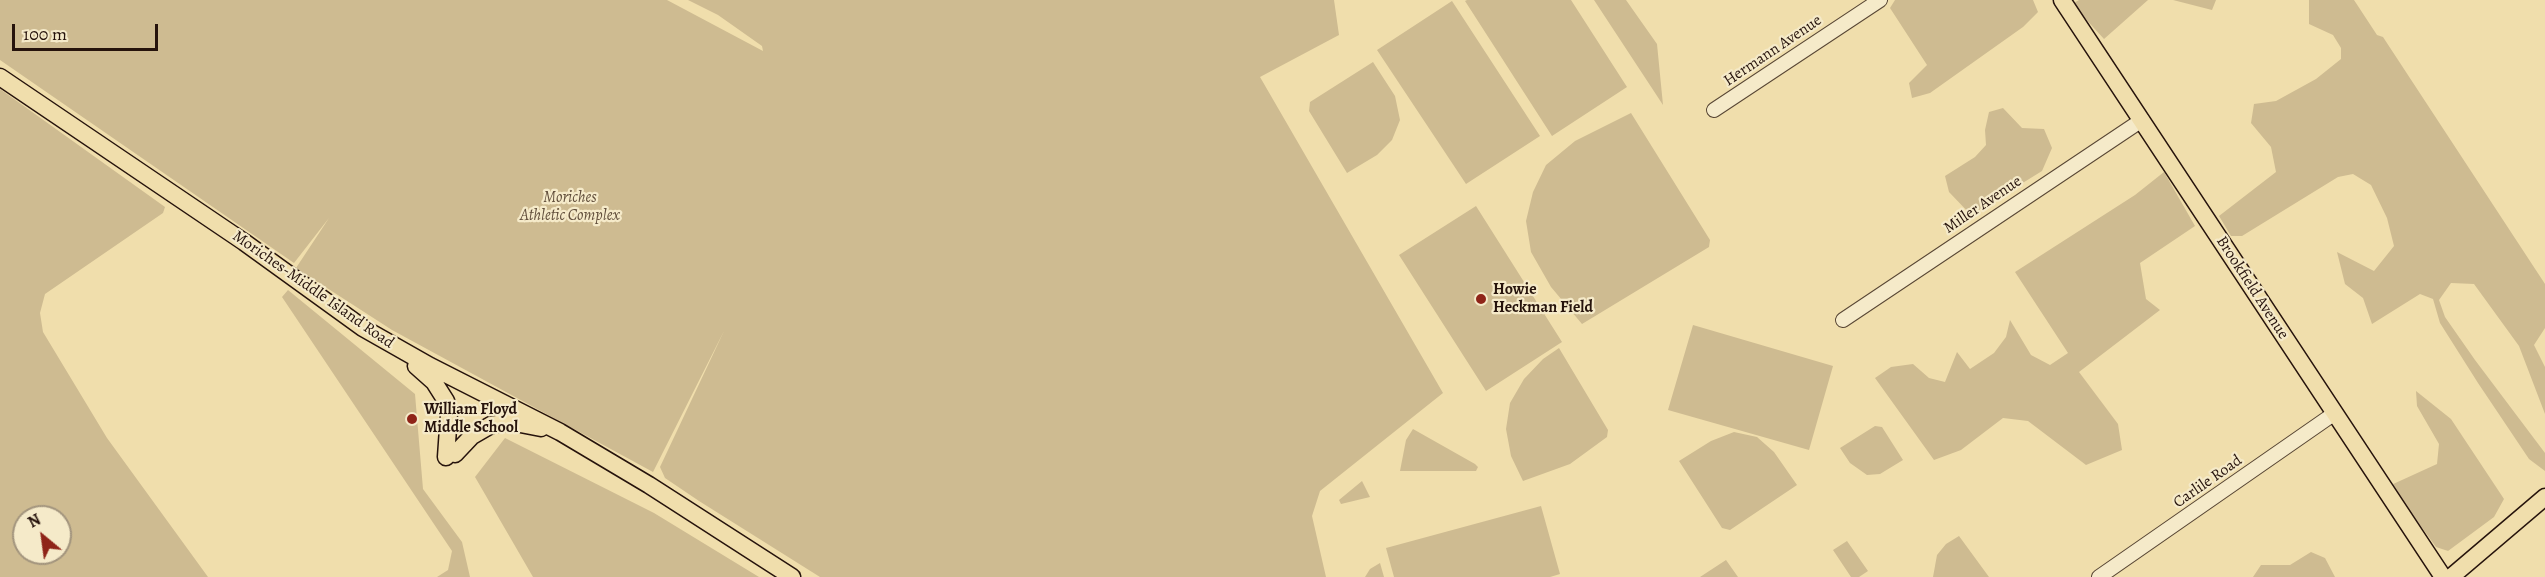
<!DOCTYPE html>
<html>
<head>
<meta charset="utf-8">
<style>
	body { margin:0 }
	#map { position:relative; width:2545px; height:577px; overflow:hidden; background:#f0deac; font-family:Alegreya,serif }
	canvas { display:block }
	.north { position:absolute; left:12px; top:505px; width:60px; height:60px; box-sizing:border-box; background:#f5eac9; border:2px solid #a2947d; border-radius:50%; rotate:331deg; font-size:16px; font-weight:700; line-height:24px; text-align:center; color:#26130c }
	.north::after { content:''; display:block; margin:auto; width:21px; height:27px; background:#8f2418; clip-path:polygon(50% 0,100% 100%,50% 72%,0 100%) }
	.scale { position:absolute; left:12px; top:24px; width:146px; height:27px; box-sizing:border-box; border:3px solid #26130c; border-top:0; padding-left:8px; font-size:18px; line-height:21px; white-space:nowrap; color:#26130c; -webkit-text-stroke:4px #f5eac9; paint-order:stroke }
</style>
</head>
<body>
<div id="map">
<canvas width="2545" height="577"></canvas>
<div class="north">N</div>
<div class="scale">100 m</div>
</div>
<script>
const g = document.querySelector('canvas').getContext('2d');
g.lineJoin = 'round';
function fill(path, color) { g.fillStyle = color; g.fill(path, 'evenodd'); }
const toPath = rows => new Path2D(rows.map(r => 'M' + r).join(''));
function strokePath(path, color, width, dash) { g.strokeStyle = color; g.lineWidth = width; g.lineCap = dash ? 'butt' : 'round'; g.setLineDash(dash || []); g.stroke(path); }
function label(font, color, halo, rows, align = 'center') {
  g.font = font + ' Alegreya,serif'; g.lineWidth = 4.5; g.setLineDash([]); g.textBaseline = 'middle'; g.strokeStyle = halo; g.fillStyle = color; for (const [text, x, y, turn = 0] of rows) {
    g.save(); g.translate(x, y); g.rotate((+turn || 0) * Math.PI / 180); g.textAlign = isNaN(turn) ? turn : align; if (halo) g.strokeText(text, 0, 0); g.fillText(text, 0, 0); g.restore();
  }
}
const green = toPath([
	[0,0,667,0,763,51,762,46,718,15,688,0,1334,0,1339,35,1260,77,1443,393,1320,491,1312,516,1326,577,820,577,699,501,665,478,660,467,724,331,653,472,392,330,296,268,329,218,294,263,0,60],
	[1467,0,1571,0,1627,87,1552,136,1465,1],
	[1594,0,1626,0,1657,44,1663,105],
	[1895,0,2033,0,2038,12,2023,27,1930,93,1912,98,1909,83,1927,65,1890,8],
	[2079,0,2148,0,2104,39,2072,4],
	[2173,0,2216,0,2212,10],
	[2309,0,2354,0,2377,35,2383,37,2545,284,2545,328,2534,345,2545,367,2545,414,2519,346,2474,284,2451,283,2439,300,2445,317,2475,360,2545,453,2545,471,2529,459,2478,383,2440,323,2433,299,2420,294,2372,324,2363,298,2345,284,2337,252,2374,271,2394,246,2387,218,2371,185,2353,174,2338,177,2242,236,2231,236,2219,216,2276,172,2271,147,2251,123,2254,104,2276,101,2316,79,2341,59,2341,48,2333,35,2309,24],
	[1452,1,1540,136,1466,184,1377,50],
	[1373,62,1395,96,1400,120,1392,140,1377,155,1347,173,1309,111,1310,102],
	[0,89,165,207,163,213,45,294,40,313,43,332,107,438,208,577,0,577],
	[24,517,60,517,60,553,24,553],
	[2003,108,2022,128,2044,129,2052,148,2042,171,1971,215,1949,192,1945,176,1975,157,1986,145,1985,130,1989,112],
	[1631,113,1710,240,1709,247,1582,324,1551,287,1531,252,1526,221,1533,192,1546,165,1575,141],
	[2164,172,2195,226,2140,263,2146,299,2160,310,2079,372,2118,424,2122,450,2086,465,2028,421,2003,418,1961,450,1934,460,1875,378,1891,367,1913,364,1929,378,1945,382,1957,352,1970,369,1994,353,2006,337,2010,320,2031,355,2050,365,2068,353,2015,272,2135,195],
	[1476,206,1562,342,1486,391,1399,255],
	[288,290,415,394,423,489,462,542,470,577,437,577,448,570,452,551,282,297],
	[1693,325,1833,366,1809,450,1668,410],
	[1559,348,1608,430,1607,437,1570,464,1523,481,1511,456,1506,429,1510,403,1524,379,1543,359],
	[2416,391,2451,419,2504,499,2494,517,2448,551,2436,547,2391,485,2437,464,2439,444,2417,406],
	[1875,426,1882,427,1903,460,1880,474,1867,475,1850,463,1840,448],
	[1413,429,1475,464,1478,467,1476,471,1400,471,1406,440],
	[1734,432,1757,437,1774,452,1797,485,1730,530,1722,528,1679,461,1711,441],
	[505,438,654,513,759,577,533,577,475,477],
	[1362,481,1370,497,1341,504,1339,500],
	[1541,506,1560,574,1550,577,1394,577,1386,548],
	[1959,536,1989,577,1933,577,1937,555,1946,544],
	[1847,541,1868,571,1859,577,1851,577,1833,550],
	[2311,552,2325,558,2335,577,2253,577,2261,565,2290,565],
	[1726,560,1738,577,1700,577],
	[1380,563,1384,577,1365,577,1370,569]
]);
const minor = toPath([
	[1714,110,1880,0],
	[1843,320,2142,120],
	[2099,577,2335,413]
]);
const major = toPath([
	[2062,0,2443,577],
	[0,77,244,242,363,328,430,366,560,432,649,485,792,577],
	[416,366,434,382,446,401,449,414,446,457],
	[455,454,472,436,491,425,510,422,541,428],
	[2451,577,2545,497]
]);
const markers = [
	[1481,299,6,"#8f2418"],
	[412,419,6,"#8f2418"]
];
const streetNames = [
	["Hermann Avenue",1773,51,-34],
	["Miller Avenue",1983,205,-34],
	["Brookfield Avenue",2252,288,57],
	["Moriches-Middle Island Road",313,290,35],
	["Carlile Road",2208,482,-35]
];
const parkNames = [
	["Moriches",570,198],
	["Athletic Complex",570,216]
];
const poiNames = [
	["Howie",1493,290],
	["Heckman Field",1493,308],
	["William Floyd",424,410],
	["Middle School",424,428]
];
fill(green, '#cebb91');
strokePath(minor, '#584634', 16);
strokePath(major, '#26130c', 19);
strokePath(minor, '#f5eac9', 14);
strokePath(major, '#f0deac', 16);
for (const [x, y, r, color] of markers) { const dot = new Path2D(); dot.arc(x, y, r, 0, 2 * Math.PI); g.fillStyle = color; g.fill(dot); strokePath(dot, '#f5eac9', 2); }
label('16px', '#26130c', '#f5eac9', streetNames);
label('italic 16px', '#614e3b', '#f5eac9', parkNames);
label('bold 16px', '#26130c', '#f5eac9', poiNames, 'left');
</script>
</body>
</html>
